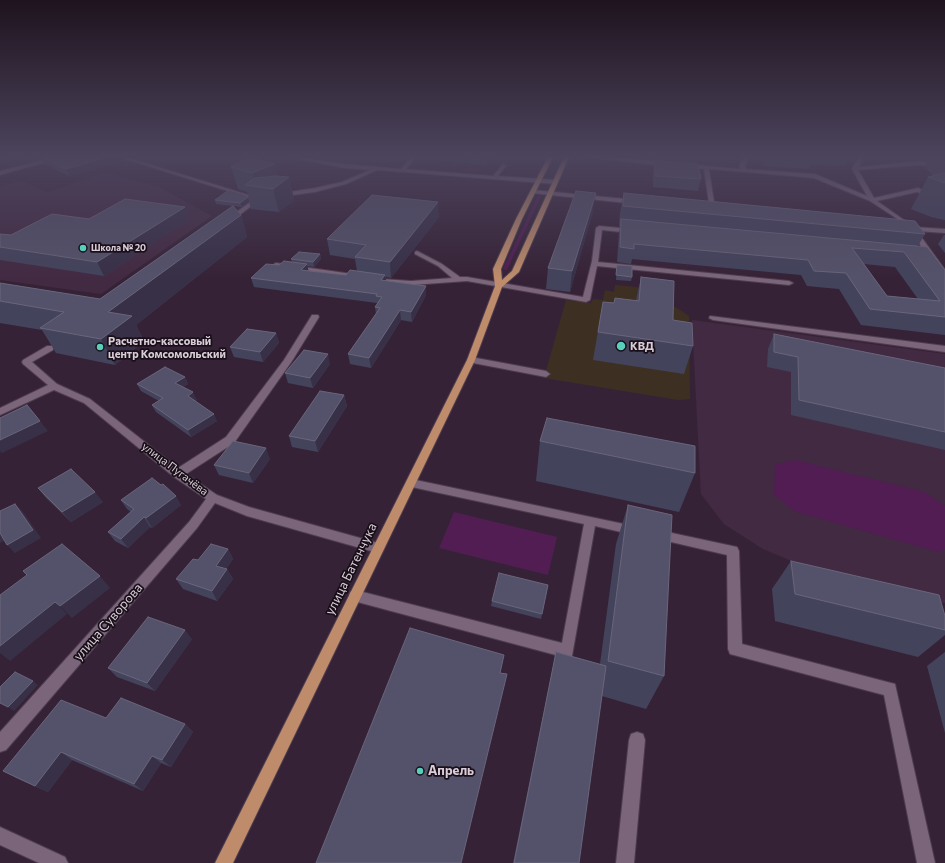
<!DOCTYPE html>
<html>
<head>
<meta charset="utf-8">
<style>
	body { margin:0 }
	canvas { display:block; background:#362236 }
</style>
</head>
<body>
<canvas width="945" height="863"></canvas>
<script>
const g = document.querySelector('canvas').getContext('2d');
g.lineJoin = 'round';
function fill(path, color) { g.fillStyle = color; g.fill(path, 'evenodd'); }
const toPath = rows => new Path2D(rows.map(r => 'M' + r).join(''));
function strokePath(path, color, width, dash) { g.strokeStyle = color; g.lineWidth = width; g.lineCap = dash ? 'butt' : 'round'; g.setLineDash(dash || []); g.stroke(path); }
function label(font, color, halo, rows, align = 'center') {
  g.font = font + ' Commissioner,sans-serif'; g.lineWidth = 3.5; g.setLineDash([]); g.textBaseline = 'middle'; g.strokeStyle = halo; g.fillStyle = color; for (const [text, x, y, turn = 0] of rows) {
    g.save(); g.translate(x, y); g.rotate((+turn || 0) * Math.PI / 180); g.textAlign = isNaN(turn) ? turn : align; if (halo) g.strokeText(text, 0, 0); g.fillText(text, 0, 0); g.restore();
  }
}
const built = toPath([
	[105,173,159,187,212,216,101,294,0,280,0,187,21,181,48,192],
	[692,320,945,354,945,603,811,569,763,549,724,524,701,494]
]);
const medical = toPath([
	[615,285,646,288,689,316,690,399,678,400,544,378,566,300,591,303,593,299,603,300,605,290,614,292]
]);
const green = toPath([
	[538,196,541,196,507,270,503,269],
	[796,460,925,492,945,506,945,549,938,552,796,512,774,495,775,464],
	[454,512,557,537,548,575,439,548]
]);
const minor = toPath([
	[56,157,64,157,0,175,0,171,56,157],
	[118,157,126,157,261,199,230,222,226,222,226,220,254,199,118,157],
	[288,157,299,157,344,164,401,169,411,157,416,157,406,169,493,176,503,164,506,166,498,176,555,180,558,182,555,184,377,170,346,184,315,192,279,197,276,195,277,194,315,188,342,182,370,170,344,168,288,157],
	[586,157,606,157,667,162,670,164,667,166,586,157],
	[744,157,754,157,748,159,745,166,746,169,815,174,867,196,852,169,859,157,864,157,859,167,919,161,945,163,945,167,919,165,858,170,874,198,918,188,945,199,945,203,917,192,877,201,914,227,945,229,945,233,917,231,945,270,945,277,942,277,910,230,907,229,907,227,902,222,870,201,814,178,709,169,715,209,710,210,704,169,682,166,685,164,741,169,739,166,744,157],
	[533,190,636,200,639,202,636,204,531,193,531,191,533,190],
	[599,226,631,229,634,231,631,233,602,230,598,262,789,281,793,283,789,285,597,266,590,300,586,302,467,281,411,285,383,283,379,281,383,279,411,281,452,278,438,266,415,254,415,252,417,251,442,264,460,277,467,277,583,297,592,261,596,228,599,226],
	[276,263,359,275,363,277,359,279,274,266,274,264,276,263],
	[312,315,318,315,319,317,292,361,234,443,186,474,217,495,249,507,378,543,382,544,384,548,382,552,378,553,247,516,215,503,197,528,6,750,0,752,0,732,189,522,206,499,174,477,84,403,54,390,0,415,0,408,48,385,23,364,22,362,23,360,47,346,53,346,53,350,32,362,57,384,90,399,178,468,226,437,284,360,312,315],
	[710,316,945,346,945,352,713,320,709,318,710,316],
	[471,357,546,371,550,374,546,377,468,362,467,360,471,357],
	[411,479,638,527,640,530,638,533,634,535,595,526,572,656,567,658,350,600,349,596,350,592,355,590,562,643,584,524,407,486,406,483,407,480,411,479],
	[658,530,737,547,739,551,742,644,895,684,935,863,917,863,884,695,730,654,728,649,727,555,654,538,652,535,654,532,658,530],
	[637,732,643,734,645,740,634,863,616,863,629,740,631,734,637,732],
	[0,827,65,857,68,863,39,863,0,845,0,827]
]);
const major = toPath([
	[548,157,553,157,522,219,501,269,502,280,512,271,564,157,569,157,519,272,502,287,475,360,233,863,215,863,467,360,495,286,493,269,516,219,548,157]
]);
const wall = toPath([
	[31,157,123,157,125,161,69,176,45,164,42,159,37,160],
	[352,157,404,157,398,162],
	[417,157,493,157,486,165,417,158],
	[762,157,848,157,844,166,811,164,809,169,766,166],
	[916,157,945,157,945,220,931,217,911,209,928,177,933,176,925,167,928,160,918,160],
	[655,161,701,179,698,191,653,187,653,172],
	[275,164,277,176,289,177,294,200,279,212,251,209,249,202,242,207,233,206,241,215,247,237,136,325,144,341,115,365,56,353,42,330,0,323,0,283,100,299,232,206,216,204,215,200,248,196,247,192,238,189,231,167],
	[624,193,925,234,918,246,945,270,945,335,861,325,839,289,807,286,801,275,632,259,631,264,617,262,619,233,620,227,619,226,620,213],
	[864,264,895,267,918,299,887,296],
	[185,207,189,219,104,276,0,260,0,234,11,235,89,219],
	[593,211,570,292,546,289,548,268],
	[439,217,391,278,386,277,386,281,426,286,426,295,412,322,401,320,371,368,350,364,348,354,376,314,375,307,377,305,377,303,254,287,251,278,279,265,292,262,291,259,320,254,321,259,314,267,307,266,308,271,346,275,357,271,355,259,330,255,327,239],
	[944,235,945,235,945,253,938,244],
	[617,265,632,277,631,281,616,280],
	[641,277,693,346,684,374,593,360,603,302,614,303,636,300],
	[276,333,279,343,263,362,234,357,230,347],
	[774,334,945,368,945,450,791,415,791,372,767,367,768,349],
	[330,364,313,388,288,383,285,373],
	[185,377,188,384,183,387,197,400,195,401,217,421,191,437,156,412,152,405,159,401,141,391,137,384],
	[344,395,347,406,318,452,292,447,289,436],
	[540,441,695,473,679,512,536,481],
	[270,459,253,483,219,475,214,465],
	[38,488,103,502,71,522,46,498],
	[121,500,181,505,152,528,150,527,128,548,115,541,108,532,131,512,127,509],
	[628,505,664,676,646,709,602,696,579,863,513,863,549,686,556,652,600,664,616,544],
	[228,549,233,559,226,569,227,569,233,579,217,601,183,589,176,579,198,560],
	[791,561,945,616,945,635,918,657,775,621,772,589],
	[548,585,541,619,491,606,492,601],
	[192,639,155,691,117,677,108,668],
	[945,652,945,733,927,666],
	[106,718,185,724,193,732,171,767,161,763,143,791,72,760,48,792,16,778,3,771]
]);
const shadedWall = toPath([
	[12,157,24,157,14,160],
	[36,157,41,157,42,159,37,160],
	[108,157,123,157,125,161,69,176,66,169],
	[398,157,404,157,398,162],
	[488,157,493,157,486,165,486,159],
	[275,164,279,184,289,177,294,200,279,212,273,189,256,186,252,173],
	[596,193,593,211,570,292,572,271],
	[248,197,249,202,242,207,240,203],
	[438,202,439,217,391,278,390,262],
	[185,207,189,219,104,276,97,262],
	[241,215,247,237,136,325,144,341,115,365,101,339,108,312],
	[320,254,321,259,314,267,313,262],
	[307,264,309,273,301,270],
	[385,275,387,284,381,280],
	[426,286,426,295,412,322,411,312],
	[400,310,401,320,371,368,369,358],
	[276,333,279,343,263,362,260,352],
	[328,354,330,364,313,388,310,378],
	[185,377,188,384,178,390,175,383],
	[193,392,197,400,191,404,188,396],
	[344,395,347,406,318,452,315,441],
	[214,414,217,421,191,437,188,430],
	[40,421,48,431,2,453,0,451,0,440],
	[266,448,270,459,253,483,249,473],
	[95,492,103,502,71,522,62,512],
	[176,496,181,505,152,528,146,518],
	[15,504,23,512,41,538,15,553,7,545],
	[144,517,150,527,128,548,121,539],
	[0,532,7,539,0,543],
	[228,549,233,559,221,576,216,566],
	[227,569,233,579,217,601,212,591],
	[100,576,110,588,72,618,60,606],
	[55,602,67,614,10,661,0,653,0,646],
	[185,630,192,639,155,691,147,683],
	[507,674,506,679,461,863],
	[33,681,38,685,14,711,8,707],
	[185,724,193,732,171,767,162,760],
	[61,752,72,760,48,792,35,786],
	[152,756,161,763,143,791,134,784]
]);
const building = toPath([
	[42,157,108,157,66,169,42,157],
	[247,157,248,157,275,164,252,173,231,167,247,157],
	[464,157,488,157,486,159,464,157],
	[655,161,698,164,701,179,655,176,655,161],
	[945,173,945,183,928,177,945,173],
	[275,176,289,177,273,189,245,185,255,178,275,176],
	[229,190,248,196,248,197,240,203,215,200,229,190],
	[576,191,596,193,572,271,548,268,576,191],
	[624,193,915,221,925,234,623,206,624,193],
	[372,195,438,202,390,262,355,257,366,245,327,239,372,195],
	[125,199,185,207,97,262,0,247,0,234,11,235,52,214,89,219,125,199],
	[233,206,241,215,108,312,132,316,101,339,40,328,64,312,0,301,0,283,100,299,233,206],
	[621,219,927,247,945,270,945,317,870,309,846,273,814,271,808,260,634,244,634,249,620,247,621,219],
	[852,248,904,252,940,301,887,296,852,248],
	[299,252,320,254,313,262,291,259,299,252],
	[284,261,307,264,301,270,346,275,350,270,385,275,381,280,426,286,411,312,400,310,369,358,348,354,380,308,375,307,382,297,376,296,377,294,251,278,266,264,279,265,284,261],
	[617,265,632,266,632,277,616,275,617,265],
	[641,277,674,281,673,320,692,323,693,346,598,332,603,302,614,303,615,298,639,301,641,277],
	[247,329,276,333,260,352,230,347,247,329],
	[774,334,945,368,945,432,799,400,798,357,774,352,774,334],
	[304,350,328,354,310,378,285,373,304,350],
	[165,367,185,377,175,383,193,392,188,396,214,414,188,430,152,405,163,398,137,384,165,367],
	[320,391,344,395,315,441,289,436,320,391],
	[27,405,40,421,0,440,0,418,27,405],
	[547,418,695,446,695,473,540,441,547,418],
	[233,441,266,448,249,473,214,465,233,441],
	[71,469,95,492,62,512,38,488,71,469],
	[152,478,161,485,163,484,176,496,146,518,144,517,121,539,108,532,134,509,121,500,152,478],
	[15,504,33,530,7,545,0,533,0,511,15,504],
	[628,505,672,515,664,676,608,661,628,505],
	[62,544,100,576,60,606,55,602,0,646,0,595,27,575,23,571,62,544],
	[211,544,228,549,216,566,227,569,212,591,176,579,193,559,198,560,211,544],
	[791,561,939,595,945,616,945,630,795,594,791,561],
	[499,573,548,585,542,614,492,601,499,573],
	[148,617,185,630,147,683,108,668,148,617],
	[410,628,504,655,500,673,507,674,461,863,316,863,410,628],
	[556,652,606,666,579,863,514,863,556,652],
	[15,672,33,681,8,707,0,703,0,687,15,672],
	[121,698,185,724,162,760,152,756,134,784,61,752,35,786,3,771,61,700,106,718,121,698]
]);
const markers = [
	[83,248,4,"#5acebd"],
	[621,346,5,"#5acebd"],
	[100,347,4,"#5acebd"],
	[420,771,4,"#5acebd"]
];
const farPoinames = [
	["Школа № 20",91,248]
];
const poiNames = [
	["Расчетно-кассовый",108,341],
	["центр Комсомольский",108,354],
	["КВД",630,346]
];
const streetNames = [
	["улица Пугачёва",175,469,37]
];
const nearStreetnames = [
	["улица Батенчука",351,569,-64],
	["улица Суворова",108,622,-49]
];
const nearPoinames = [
	["Апрель",428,771]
];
fill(built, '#422a42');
fill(medical, '#3d2f22');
fill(green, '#511d53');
strokePath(minor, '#4e3d4e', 2);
strokePath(major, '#4e3d4e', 2);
fill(minor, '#7b657b');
fill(major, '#be8c6b');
fill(wall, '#44435c');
fill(shadedWall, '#383047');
fill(building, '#54526a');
strokePath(building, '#69657b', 1);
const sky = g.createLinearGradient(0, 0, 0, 278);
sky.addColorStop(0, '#1e131e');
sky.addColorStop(0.56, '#4c445d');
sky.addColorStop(1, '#4c445d00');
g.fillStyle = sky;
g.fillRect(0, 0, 945, 278);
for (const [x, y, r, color] of markers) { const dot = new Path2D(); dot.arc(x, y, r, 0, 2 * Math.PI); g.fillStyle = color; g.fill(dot); strokePath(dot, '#180f18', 1.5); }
label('bold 9px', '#dacdd9', '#180f18', farPoinames, 'left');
label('bold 11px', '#dacdd9', '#180f18', poiNames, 'left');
label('11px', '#dacdd9', '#180f18', streetNames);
label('13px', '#dacdd9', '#180f18', nearStreetnames);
label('bold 13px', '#dacdd9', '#180f18', nearPoinames, 'left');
</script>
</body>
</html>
